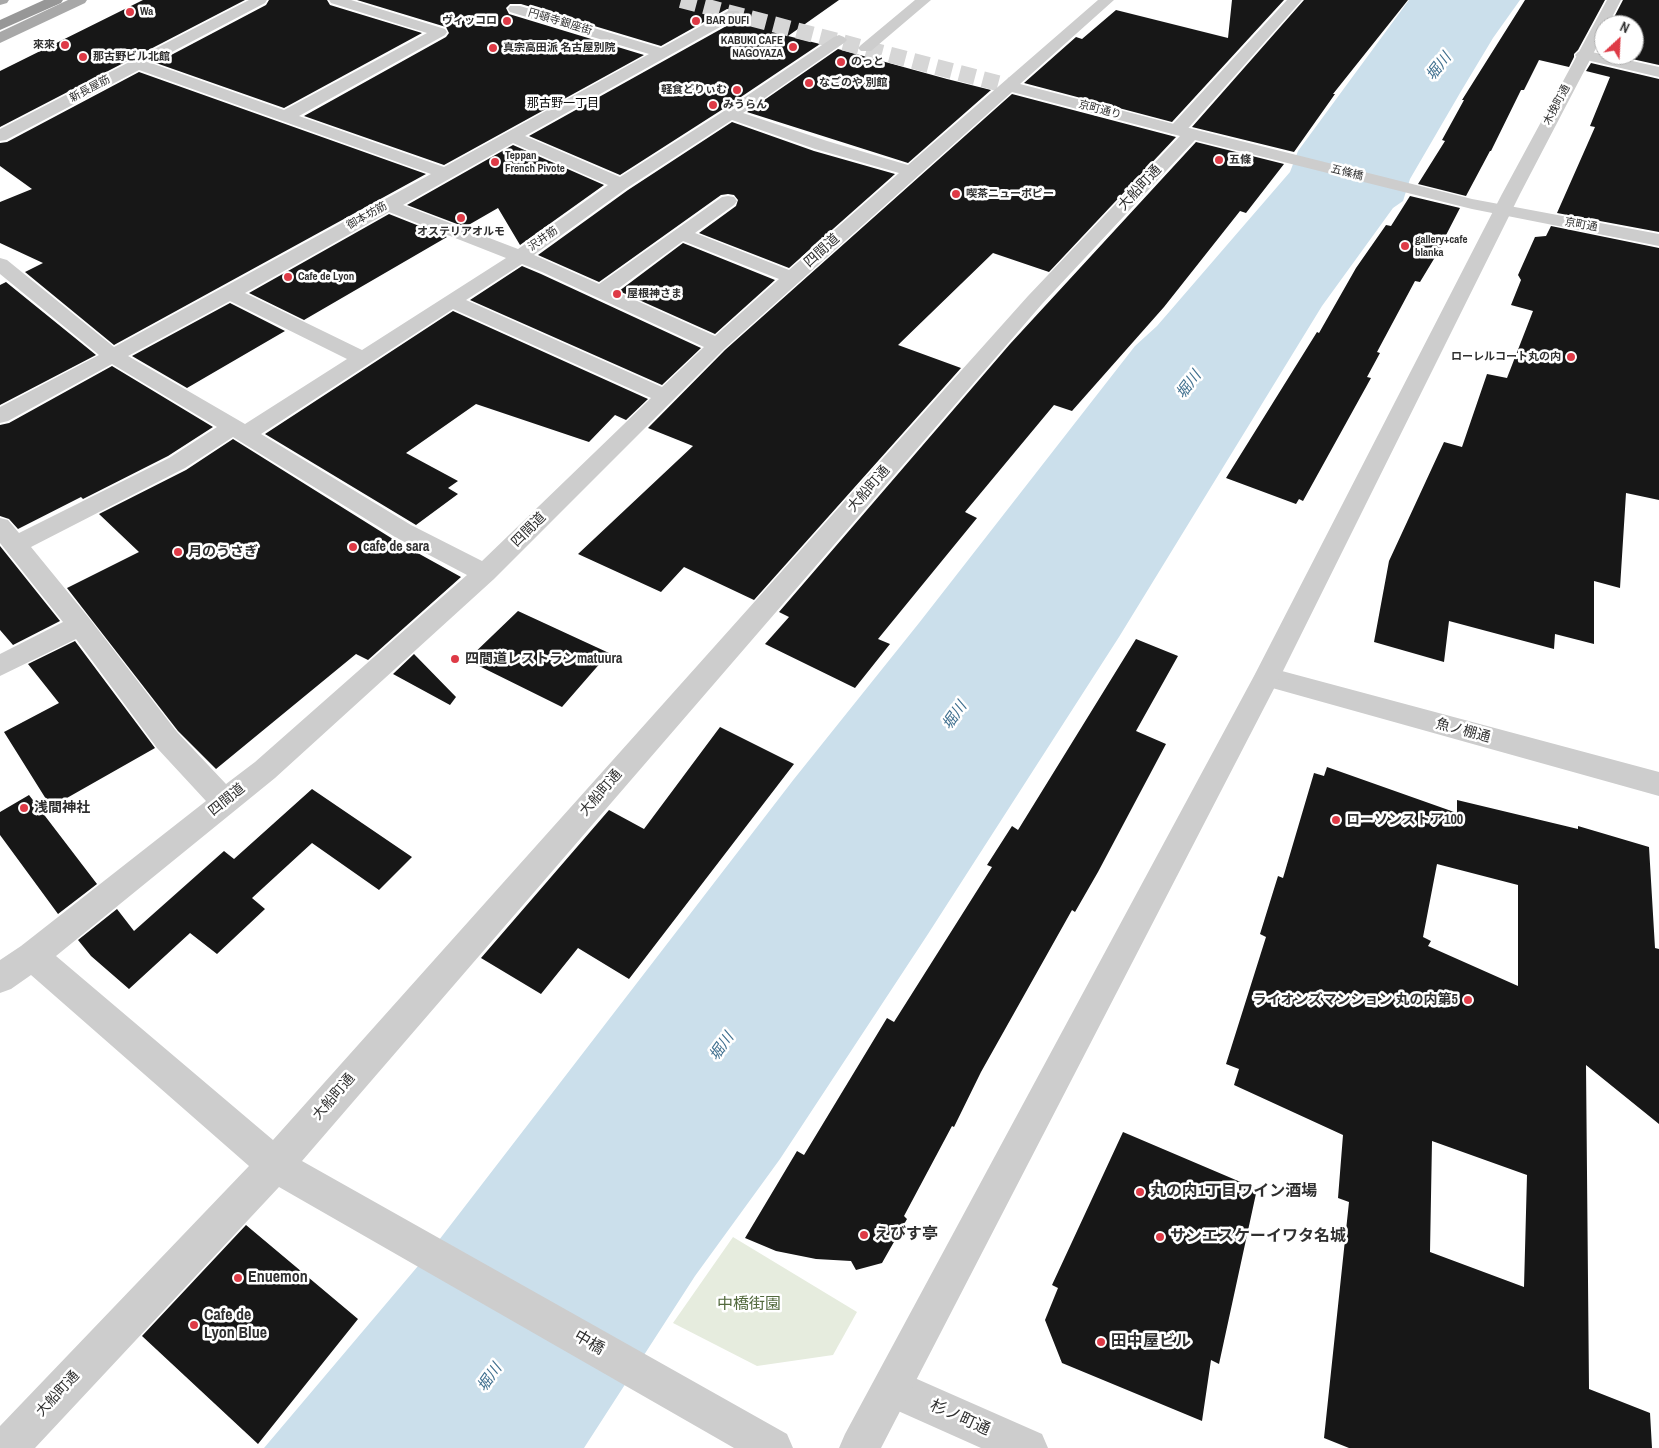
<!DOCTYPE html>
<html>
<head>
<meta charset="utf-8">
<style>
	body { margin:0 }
	#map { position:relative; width:1659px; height:1448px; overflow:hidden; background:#fff; font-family:"Archivo Narrow",sans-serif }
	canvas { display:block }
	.north { position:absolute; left:1594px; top:15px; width:50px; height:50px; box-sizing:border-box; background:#fff; border:1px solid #acacac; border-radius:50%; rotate:25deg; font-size:14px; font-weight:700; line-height:20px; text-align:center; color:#303030 }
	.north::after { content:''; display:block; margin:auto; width:18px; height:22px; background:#de3a46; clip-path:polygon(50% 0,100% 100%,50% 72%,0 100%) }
</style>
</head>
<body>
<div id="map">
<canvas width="1659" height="1448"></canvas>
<div class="north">N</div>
</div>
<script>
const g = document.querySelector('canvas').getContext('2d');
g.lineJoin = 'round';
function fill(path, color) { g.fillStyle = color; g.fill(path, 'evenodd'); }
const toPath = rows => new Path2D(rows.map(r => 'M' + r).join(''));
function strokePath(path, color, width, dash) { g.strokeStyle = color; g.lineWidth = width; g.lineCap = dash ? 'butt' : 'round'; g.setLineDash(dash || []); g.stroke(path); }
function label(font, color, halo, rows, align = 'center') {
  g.font = font + ' "Archivo Narrow","Noto Sans JP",sans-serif'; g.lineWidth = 5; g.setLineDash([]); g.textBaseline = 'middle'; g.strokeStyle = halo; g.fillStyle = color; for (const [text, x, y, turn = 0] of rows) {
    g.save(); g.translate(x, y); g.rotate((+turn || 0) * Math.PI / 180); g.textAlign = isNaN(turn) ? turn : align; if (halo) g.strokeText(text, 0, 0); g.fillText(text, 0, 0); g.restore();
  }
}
const green = toPath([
	[733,1237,857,1312,833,1355,757,1366,673,1323]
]);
const water = toPath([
	[1409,0,1520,0,1493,38,1460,93,1410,179,1403,201,1393,208,1322,306,1119,637,928,934,780,1159,695,1276,584,1448,264,1448,429,1253,794,779,919,623,1135,346,1157,326,1290,172,1298,151]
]);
const building = toPath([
	[143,0,245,0,0,127,0,71],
	[269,0,327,0,330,5,422,33,284,108,156,63,266,5],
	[357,0,839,0,788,36,820,44,723,109,620,175,529,136,739,19,742,15,740,10,727,9,661,46,521,4,510,4,506,8,509,14,644,55,444,165,304,116,446,37,449,33,446,27],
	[1232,0,1284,0,1172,122,1024,83,1076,37,1082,39,1116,10,1228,38],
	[1304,0,1408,0,1333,94,1335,94,1294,152,1192,127],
	[1525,0,1605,0,1578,50,1574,54,1574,57,1569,67,1539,60,1524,90,1521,90,1491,151,1490,151,1466,196,1418,184,1445,141,1442,140,1464,100,1462,100],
	[1623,0,1659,0,1659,65,1614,55,1634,55,1634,25,1610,25],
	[838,49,947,79,991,90,908,163,747,112],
	[1591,63,1659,79,1659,232,1557,213,1595,127,1590,126,1610,77,1586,71],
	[139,72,426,174,114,345,25,272,43,263,0,243,0,202,32,189,0,166,0,143,7,142],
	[1012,94,1176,137,1049,272,993,253,898,345,961,368,754,600,684,567,661,592,578,554,693,446,648,428,725,350],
	[732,122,814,151,895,174,789,268,699,233,736,206,738,200,734,195,728,194,721,195,599,282,538,255,628,190],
	[1196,142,1284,164,1246,213,1240,211,1164,307,1072,411,1054,405,965,512,977,518,878,639,890,644,855,688,765,644,789,617,779,612,1010,344],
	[513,145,604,185,520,245,498,208,465,227,407,205],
	[1410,196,1460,208,1444,239,1446,239,1420,282,1415,281,1377,352,1380,353,1367,377,1371,378,1303,501,1299,499,1296,504,1226,478,1317,332,1319,333,1356,268,1386,225,1391,226],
	[389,214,447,237,304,320,249,293],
	[1551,226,1659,248,1659,500,1626,493,1620,588,1594,581,1594,644,1555,634,1554,649,1449,621,1444,662,1374,642,1389,561,1444,442,1462,447,1487,374,1507,378,1533,311,1511,305,1521,280,1518,275,1535,237,1546,236],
	[683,243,775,280,715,334,619,291],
	[522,266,541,274,701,348,662,385,470,300],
	[6,282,96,355,0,405,0,285],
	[230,303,285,331,187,388,132,356],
	[453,311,648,399,626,420,615,415,589,442,476,404,406,453,458,481,448,488,458,494,416,525,265,434],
	[112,366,213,427,168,456,83,499,81,497,18,529,9,519,0,516,0,425,9,423],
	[233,439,396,541,461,577,368,660,356,654,216,769,178,731,67,588,139,552,99,514,186,470],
	[0,546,60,621,13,645,0,630],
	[518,611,609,653,562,707,467,660],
	[1136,639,1178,656,1136,731,1166,744,1098,872,1075,912,1072,910,981,1072,954,1127,952,1126,904,1216,907,1219,882,1263,856,1270,851,1261,816,1259,776,1251,745,1238,797,1151,804,1155,887,1018,894,1022,992,867,987,865,1012,826,1018,830],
	[75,641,155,748,51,807,4,732,59,703,28,664],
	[414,654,456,697,450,705,393,674],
	[720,727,794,764,629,979,578,948,541,994,481,958,609,810,644,829],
	[1327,767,1457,813,1457,800,1578,829,1578,826,1649,847,1655,948,1659,949,1659,1124,1586,1065,1589,1389,1650,1413,1652,1448,1349,1448,1324,1438,1349,1202,1338,1198,1343,1135,1234,1085,1239,1069,1226,1064,1266,937,1260,934,1278,876,1283,878,1314,773,1324,776],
	[1437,864,1518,885,1518,986,1428,946,1431,941,1423,937],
	[1432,1141,1527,1175,1524,1287,1430,1252],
	[312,789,412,857,379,890,312,843,252,898,265,909,217,954,190,933,129,989,91,956,78,940,117,909,134,931,224,851,234,859],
	[29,795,97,884,58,914,0,835,0,812],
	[1123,1132,1257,1189,1219,1364,1211,1360,1202,1421,1062,1363,1045,1320,1058,1288,1052,1285],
	[246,1225,358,1319,258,1444,142,1336]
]);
const minorTunnel = toPath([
	[681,0,1009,86]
]);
const minor = toPath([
	[249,0,267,0,265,3,151,63,284,110,427,33,331,3,329,0,351,0,445,29,447,32,445,35,299,116,444,167,649,54,510,12,508,9,510,6,520,6,661,48,728,11,738,11,740,14,738,17,525,136,620,177,724,111,834,37,839,35,844,37,847,40,844,43,743,113,827,141,908,165,1098,0,1114,0,1020,84,1197,130,1472,199,1659,234,1659,246,1472,209,1195,140,1042,304,302,1161,787,1434,793,1448,734,1448,279,1187,35,1448,0,1448,0,1426,249,1166,31,975,11,989,0,993,0,960,21,946,206,801,157,748,76,639,0,676,0,654,63,622,0,543,0,518,8,520,19,533,169,458,217,427,112,364,8,421,0,423,0,407,99,355,0,274,0,258,7,260,114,347,431,174,139,70,6,140,0,141,0,129,249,0],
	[1012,92,1180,136,1028,296,273,1140,56,956,275,778,494,579,724,349,1012,92],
	[732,120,815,149,899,173,789,270,695,233,734,205,737,201,734,197,728,196,722,197,599,284,534,255,627,188,732,120],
	[513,143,608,185,518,249,403,205,513,143],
	[389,212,506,258,362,350,245,293,389,212],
	[683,241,779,279,715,336,615,291,683,241],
	[522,264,542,272,704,347,662,387,466,300,522,264],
	[230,301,347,359,245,424,128,356,230,301],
	[453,309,651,398,482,561,411,525,261,434,453,309],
	[233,437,395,537,467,575,255,762,226,784,177,732,89,618,31,547,185,468,233,437],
	[915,0,931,0,871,51,861,51,858,48,861,45,915,0],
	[1583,50,1659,67,1659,77,1578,58,1575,55,1578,52,1583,50],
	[1267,667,1659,772,1659,796,1258,684,1254,677,1258,670,1267,667],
	[892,1368,1042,1434,1048,1448,981,1448,878,1402,872,1388,878,1374,892,1368]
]);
const tertiary = toPath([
	[1287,0,1302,0,1183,134,1171,134,1169,130,1171,126,1287,0],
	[1607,0,1621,0,1608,25,1604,25,1604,33,1520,194,1280,677,881,1448,839,1448,845,1434,1254,676,1502,194,1607,0]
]);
const primary = toPath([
	[0,0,9,0,7,3,0,5,0,0],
	[68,0,87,0,85,3,0,43,0,32,68,0]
]);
const motorway = toPath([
	[44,0,63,0,61,3,0,30,0,20,44,0]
]);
const markers = [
	[130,12,5,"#de3a46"],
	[507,21,5,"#de3a46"],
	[696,21,5,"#de3a46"],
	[65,45,5,"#de3a46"],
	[793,47,5,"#de3a46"],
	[493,48,5,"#de3a46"],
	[83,57,5,"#de3a46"],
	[841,62,5,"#de3a46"],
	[809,83,5,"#de3a46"],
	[737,90,5,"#de3a46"],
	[713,105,5,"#de3a46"],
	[1219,160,5,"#de3a46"],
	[495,162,5,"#de3a46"],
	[956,194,5,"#de3a46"],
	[461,218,5,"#de3a46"],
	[1405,246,5,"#de3a46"],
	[288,277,5,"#de3a46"],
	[617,294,5,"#de3a46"],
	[1571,357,5,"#de3a46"],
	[353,547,5,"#de3a46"],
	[178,552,5,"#de3a46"],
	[455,659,5,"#de3a46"],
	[24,808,5,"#de3a46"],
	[1336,820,5,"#de3a46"],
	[1468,1000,5,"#de3a46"],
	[1140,1192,5,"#de3a46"],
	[864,1235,5,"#de3a46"],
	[1160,1237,5,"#de3a46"],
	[238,1278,5,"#de3a46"],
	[194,1325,5,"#de3a46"],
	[1101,1342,5,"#de3a46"]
];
const farPoinames = [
	["Wa",140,12],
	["ヴィッコロ",497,21,"right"],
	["BAR DUFI",706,21],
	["KABUKI CAFE",783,41,"right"],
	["NAGOYAZA",783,54,"right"],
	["來來",55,45,"right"],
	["真宗高田派 名古屋別院",503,48],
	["那古野ビル北館",93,57],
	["のっと",851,62],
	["なごのや 別館",819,83],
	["軽食どりぃむ",727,90,"right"],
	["みうらん",723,105],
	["Teppan",505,156],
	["French Pivote",505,169],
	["五條",1229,160],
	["喫茶ニューポピー",966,194],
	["オステリアオルモ",461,232,"center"],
	["gallery+cafe",1415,240],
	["blanka",1415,253],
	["Cafe de Lyon",298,277],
	["屋根神さま",627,294],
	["ローレルコート丸の内",1561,357,"right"]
];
const farStreetnames = [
	["円頓寺銀座街",560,22,17],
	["新長屋筋",90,89,-28],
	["木挽町通",1557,105,-62],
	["京町通り",1100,110,15],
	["五條橋",1347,173,14],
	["御本坊筋",367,216,-29],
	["京町通",1581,225,10],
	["沢井筋",543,239,-35]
];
const farNeighbourhoodnames = [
	["那古野一丁目",563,104]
];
const streetNames = [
	["大船町通",1140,188,-47],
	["四間道",822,251,-42],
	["大船町通",869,489,-49],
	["四間道",529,530,-45],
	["魚ノ棚通",1463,731,15],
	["大船町通",601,793,-49],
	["四間道",227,800,-39],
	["大船町通",334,1097,-49],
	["大船町通",58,1394,-47]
];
const poiNames = [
	["cafe de sara",363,547],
	["月のうさぎ",188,552],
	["四間道レストランmatuura",465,659],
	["浅間神社",34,808],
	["ローソンストア100",1346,820],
	["ライオンズマンション 丸の内第5",1458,1000,"right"]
];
const waterNames = [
	["堀川",1439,67,-52],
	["堀川",1189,385,-53],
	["堀川",955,716,-55],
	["堀川",722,1047,-55],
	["堀川",490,1378,-55]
];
const nearPoinames = [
	["丸の内1丁目ワイン酒場",1150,1192],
	["えびす亭",874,1235],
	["サンエスケーイワタ名城",1170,1237],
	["Enuemon",248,1278],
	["Cafe de",204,1316],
	["Lyon Blue",204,1334],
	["田中屋ビル",1111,1342]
];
const nearParknames = [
	["中橋街園",749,1305]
];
const nearStreetnames = [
	["中橋",589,1343,30],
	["杉ノ町通",960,1418,24]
];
fill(green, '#e6ecde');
fill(water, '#cbdfeb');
fill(building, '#171717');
strokePath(minorTunnel, '#d6d6d6', 16, [16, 8]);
fill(minor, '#cdcdcd');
fill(tertiary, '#cdcdcd');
fill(primary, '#a8a8a8');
fill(motorway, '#979797');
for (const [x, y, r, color] of markers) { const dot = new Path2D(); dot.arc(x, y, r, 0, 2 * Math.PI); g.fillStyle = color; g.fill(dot); strokePath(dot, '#fff', 2); }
label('bold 11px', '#303030', '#fff', farPoinames, 'left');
label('11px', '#303030', '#fff', farStreetnames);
label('12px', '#000', '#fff', farNeighbourhoodnames);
label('14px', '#303030', '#fff', streetNames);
label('bold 14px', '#303030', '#fff', poiNames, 'left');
label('italic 15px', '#40708f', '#fff', waterNames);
label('bold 16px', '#303030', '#fff', nearPoinames, 'left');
label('16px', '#536a3e', '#fff', nearParknames);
label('16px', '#303030', '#fff', nearStreetnames);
</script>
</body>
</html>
